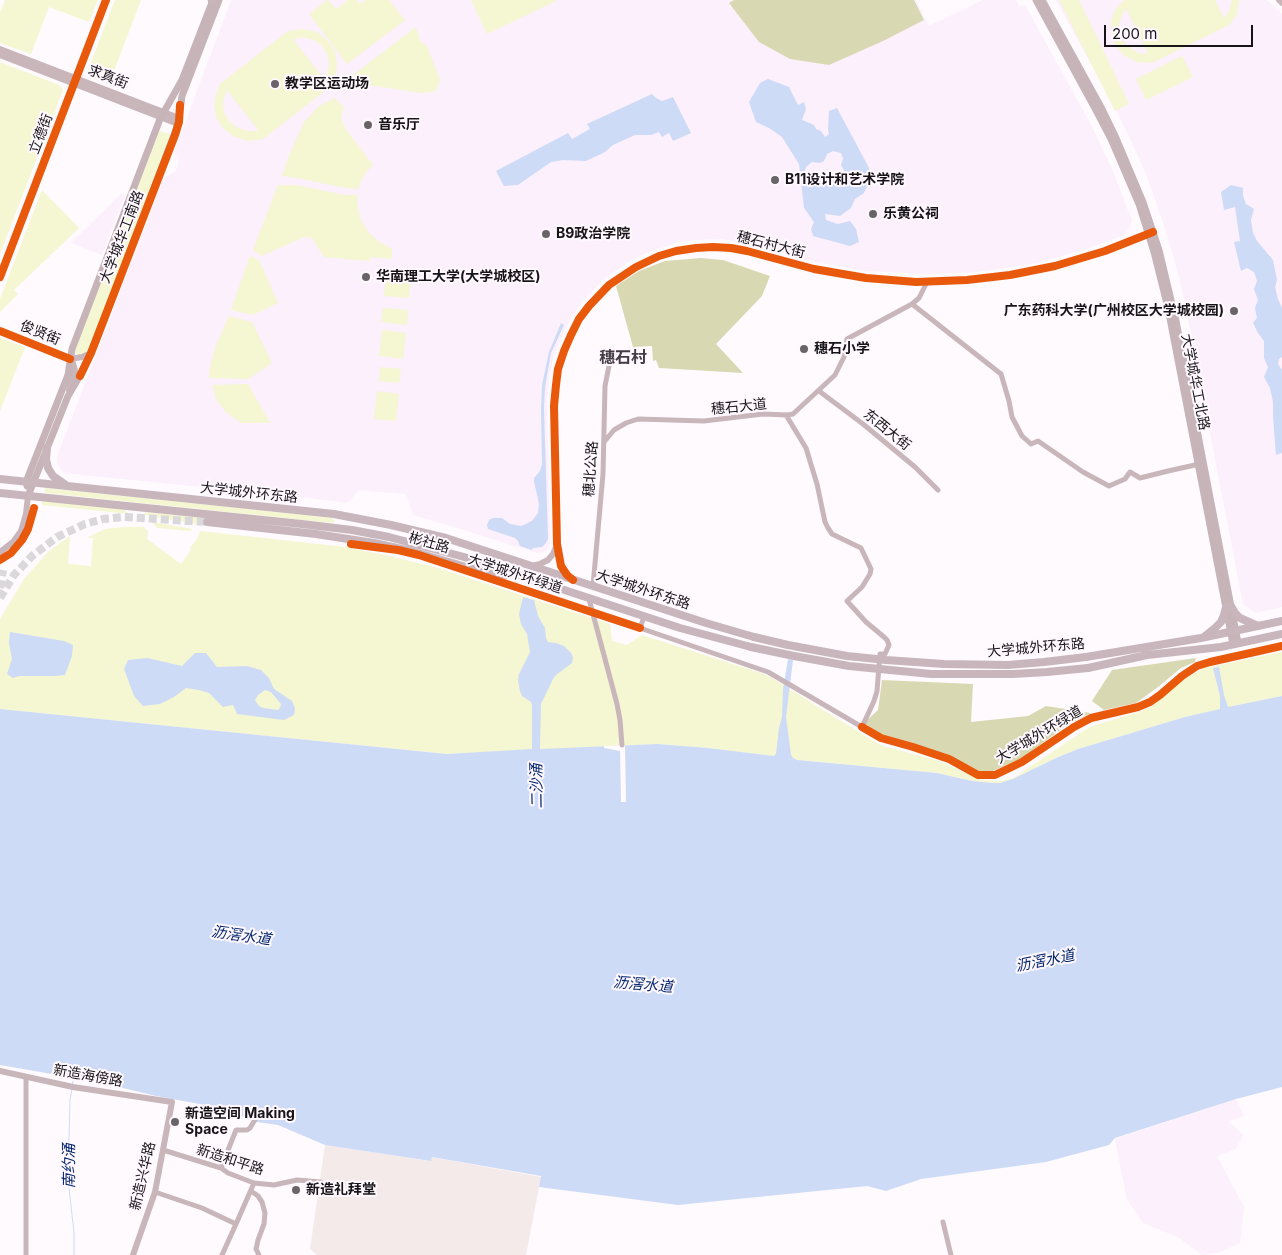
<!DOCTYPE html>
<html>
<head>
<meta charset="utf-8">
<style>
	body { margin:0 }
	#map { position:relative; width:1282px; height:1255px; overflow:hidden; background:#fefafe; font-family:Inter,sans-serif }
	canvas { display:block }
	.scale { position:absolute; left:1104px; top:25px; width:149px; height:22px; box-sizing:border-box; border:2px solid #171418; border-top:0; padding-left:6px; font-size:15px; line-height:18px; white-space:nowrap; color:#171418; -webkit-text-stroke:4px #fff9ff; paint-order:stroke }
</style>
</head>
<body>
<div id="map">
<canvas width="1282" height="1255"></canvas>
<div class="scale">200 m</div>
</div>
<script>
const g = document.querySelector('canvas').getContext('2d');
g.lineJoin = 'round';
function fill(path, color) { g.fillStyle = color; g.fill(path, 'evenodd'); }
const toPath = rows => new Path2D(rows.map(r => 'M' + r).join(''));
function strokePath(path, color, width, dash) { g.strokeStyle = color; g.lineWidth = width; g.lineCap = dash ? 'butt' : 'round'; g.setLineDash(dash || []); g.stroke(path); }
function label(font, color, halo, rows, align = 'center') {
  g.font = font + ' Inter,"Noto Sans SC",sans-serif'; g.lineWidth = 4; g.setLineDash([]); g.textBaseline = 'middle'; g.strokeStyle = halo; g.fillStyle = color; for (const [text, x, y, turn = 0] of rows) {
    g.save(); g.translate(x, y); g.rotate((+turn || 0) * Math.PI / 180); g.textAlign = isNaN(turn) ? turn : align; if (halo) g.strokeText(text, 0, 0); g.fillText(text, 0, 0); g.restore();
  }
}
const commercial = toPath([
	[325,1145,430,1161,431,1157,541,1177,526,1255,317,1255,310,1249]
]);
const built = toPath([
	[233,0,916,0,929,26,983,0,1016,0,1019,7,1025,5,1091,125,1112,169,1132,221,1125,235,1080,251,1032,264,977,272,925,274,866,271,811,261,753,244,721,239,696,240,680,242,651,251,631,260,604,279,580,304,566,327,554,355,550,372,547,399,550,544,547,550,541,553,537,553,451,526,413,515,406,494,359,490,347,503,310,498,64,473,58,465,57,459,58,454,164,178,176,171,179,159,174,152,231,1],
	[1056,0,1267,0,1282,14,1282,607,1256,613,1243,604,1185,303,1177,269,1164,225,1146,174,1128,134,1114,106],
	[122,193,125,195,102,255,71,243],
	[1236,1099,1244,1116,1228,1121,1243,1135,1236,1149,1217,1156,1244,1207,1240,1243,1220,1252,1202,1255,1178,1237,1143,1223,1127,1200,1115,1139]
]);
const green = toPath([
	[5,0,98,0,89,22,49,7,31,54,0,43,0,13],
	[115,0,141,0,109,84,92,78,89,74,88,70],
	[327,0,328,0,336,9,348,0,357,0,360,4,366,0,389,0,405,20,347,64,309,14],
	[471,0,555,0,556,1,487,34],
	[1059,0,1079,0,1129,104,1115,111],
	[1124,0,1215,0,1224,18,1229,11,1232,0,1239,0,1239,4,1236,16,1229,25,1152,63,1137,62,1123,55,1114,43,1111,32,1111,21,1115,10],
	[1126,8,1148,54,1138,53,1129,47,1122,39,1120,31,1119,23,1122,15],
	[416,27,420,41,427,46,440,80,436,91,421,93,369,85,349,86,349,78],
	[303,29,317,32,328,41,335,51,337,63,336,75,331,86,263,139,248,141,233,136,222,127,216,117,214,105,216,94,220,84,288,31],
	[303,37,314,40,322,46,327,54,329,63,328,71,324,79,293,39],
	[227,90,258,130,258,131,248,131,238,128,229,121,225,114,223,106,224,97],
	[1182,56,1193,77,1146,100,1136,79],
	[0,62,59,85,61,87,63,90,0,254],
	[335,98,344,107,341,118,345,128,373,165,364,175,358,189,346,188,297,178,282,176,288,158,304,122,319,106],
	[158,130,172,135,91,347,87,352,78,355,75,351,74,347],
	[278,185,297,185,344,195,358,195,357,203,361,221,370,234,378,241,390,248,392,248,392,259,371,257,370,261,324,257,312,238,304,237,262,256,253,250],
	[42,190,79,228,14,290,18,294,0,312,0,299],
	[250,256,259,260,278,303,253,315,231,310],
	[386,276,411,279,409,298,384,296],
	[383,308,408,310,407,325,381,322],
	[229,316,252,322,272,363,248,379,209,378,210,366,216,345],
	[382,330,406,333,403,359,379,356],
	[0,338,25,347,0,411],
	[380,367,401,369,399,383,379,381],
	[248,384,270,423,241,423,226,412,216,399,212,385],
	[377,391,399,394,396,421,374,419],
	[46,488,307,515,332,518,335,521,332,523,46,493,44,490],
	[42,501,122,509,130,514,42,505],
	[144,512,197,517,199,519,195,524,146,515],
	[152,522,192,529,190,531,157,528],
	[124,527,143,527,148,531,147,539,181,564,191,550,190,548,197,539,200,531,201,531,345,547,385,555,438,568,610,624,612,641,627,645,642,635,761,673,770,677,880,745,939,761,981,780,1001,781,1015,777,1082,732,1092,726,1139,712,1151,707,1183,680,1197,672,1205,668,1282,652,1282,696,1185,717,1078,749,1056,758,1013,779,1000,783,993,783,972,781,937,773,797,760,796,759,708,748,658,744,447,754,0,709,0,619,24,579,48,552,70,536,68,564,91,566,93,538,88,538,88,537,105,529]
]);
const forest = toPath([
	[734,0,914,0,924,20,883,41,829,65,790,59,759,42,729,3],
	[701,258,723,260,770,276,762,296,716,344,743,373,659,368,656,360,653,361,652,346,633,347,616,286,639,271,665,261],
	[1196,658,1195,662,1181,668,1158,687,1136,703,1104,710,1092,701,1112,670],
	[882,680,973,684,971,722,1028,716,1046,706,1091,713,1067,725,1022,758,993,771,979,771,950,756,883,735,864,723,878,710]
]);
const water = toPath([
	[768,79,789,87,798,105,804,102,806,109,802,120,814,125,816,129,821,131,825,137,829,134,828,130,829,111,837,108,869,168,870,179,864,193,855,199,851,208,840,216,825,214,826,220,838,224,850,221,856,229,859,242,850,246,813,236,811,229,814,222,804,208,799,164,782,137,769,128,756,122,749,102,760,83],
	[833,151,841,153,843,159,841,165,846,174,844,179,839,180,830,175,821,178,815,183,808,181,804,174,806,167,812,162,820,163,824,161,827,154],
	[652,94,656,98,662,101,673,97,691,133,673,141,669,133,662,137,659,132,651,135,635,135,613,145,605,152,586,161,563,160,551,162,518,185,504,186,496,171,568,133,572,139,590,129,587,124],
	[1231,185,1243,188,1243,196,1246,204,1254,209,1251,220,1253,233,1257,241,1273,260,1277,280,1275,287,1278,299,1282,308,1282,357,1279,359,1278,364,1282,370,1282,453,1276,455,1273,417,1273,402,1270,388,1264,377,1268,367,1264,358,1264,341,1258,333,1253,323,1257,318,1255,308,1258,300,1254,289,1257,281,1254,272,1247,268,1241,271,1234,242,1240,241,1235,207,1224,210,1221,192],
	[561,323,564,325,551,353,545,387,544,409,548,539,546,543,542,547,533,548,532,550,520,546,518,541,515,538,488,529,487,525,489,520,493,518,502,518,510,524,521,526,532,521,538,513,539,504,534,481,534,478,540,471,542,464,541,409,542,385,549,352],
	[523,597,534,600,538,616,545,628,546,638,548,642,556,643,564,646,571,653,573,657,572,663,556,675,553,679,541,704,540,749,658,744,708,748,774,756,776,754,779,728,782,717,783,689,788,659,793,660,786,717,791,755,793,758,797,760,937,773,972,781,993,783,1000,783,1013,779,1056,758,1078,749,1185,717,1220,709,1220,696,1213,668,1219,667,1224,695,1228,707,1282,696,1282,1087,1236,1099,1115,1138,1109,1145,1046,1162,921,1179,886,1191,867,1186,678,1205,539,1187,541,1176,432,1157,431,1161,325,1145,278,1125,257,1122,221,1108,156,1096,98,1082,0,1065,0,709,447,754,532,749,532,705,531,702,522,696,520,691,518,680,519,674,530,652,527,634,521,624,519,614],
	[10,632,64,641,73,645,72,656,65,675,54,676,19,676,13,678,7,674,12,659,9,643],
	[195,653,206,653,217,667,247,666,261,670,269,678,274,689,292,701,295,708,294,715,284,720,237,714,233,705,223,707,209,693,199,690,186,688,174,697,160,704,143,706,134,696,124,669,128,660,147,658,182,666],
	[265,690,271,692,281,704,280,708,278,710,263,708,259,706,255,700,258,695]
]);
const pier = toPath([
	[625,745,626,802,621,802,620,751,604,748,604,746]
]);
const stream = toPath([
	[72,1085,74,1078],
	[72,1089,70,1100,68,1179,74,1233,74,1255]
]);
const primaryTunnel = toPath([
	[0,588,3,570],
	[0,598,14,575,32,556,57,537,85,524,103,519,123,517,207,522]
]);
const minor = toPath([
	[912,304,919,298,926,284],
	[819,391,863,424,915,467,938,490],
	[604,442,614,430,626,423,638,419,704,421,763,414,788,415,793,414,835,375,844,357,847,339,912,304,1001,374,1009,401,1012,417,1022,436,1031,444,1038,441,1083,472,1109,486,1125,479,1130,472,1140,478,1168,471,1195,465],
	[593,586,603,474,605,386,609,366,614,355],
	[589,599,617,704,620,720,622,745],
	[644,617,640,628,768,672,862,727,874,701,877,691,880,654,885,654,889,645,887,640,884,637,866,622,847,601,862,587,870,574,871,569,861,548,832,534,828,528,825,522,817,484,806,448,786,415],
	[163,1150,221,1168,228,1173,254,1183,274,1185,297,1180,321,1182],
	[221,1168,236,1130,247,1130,250,1128,256,1118],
	[251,1191,258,1196,262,1202,265,1213,264,1224,258,1240,256,1249,259,1255],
	[155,1192,202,1208,236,1224,254,1183],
	[943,1222,951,1255],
	[26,1255,26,1077],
	[222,1255,236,1224]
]);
const tertiary = toPath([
	[1279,0,1282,3],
	[0,49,179,118],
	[0,55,178,124],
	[0,277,106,0],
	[0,331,70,359,82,357,91,353],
	[69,390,75,371,73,363,70,359],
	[0,552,13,542,21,531,26,514,28,496],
	[532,566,540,564,548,560,553,554,557,545],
	[572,579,565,572,561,566,557,544,554,406,556,385,558,369,564,351,571,335,579,319,589,306,609,285,636,267,659,256,676,251,696,248,713,247,731,248,747,251,814,269,866,278,916,282,967,280,1010,275,1055,266,1105,251,1152,232],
	[0,1071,73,1087,172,1102,155,1192,133,1255]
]);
const secondary = toPath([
	[1036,0,1097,112,1112,141,1139,204,1154,252,1168,308,1233,644],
	[1042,0,1102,109,1116,138,1143,202,1159,250,1176,321,1238,643],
	[27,486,26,482,68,375,72,349,160,119,182,80,213,0],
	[28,496,68,396,82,372,96,341,176,130,179,118,182,96,219,0]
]);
const primary = toPath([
	[212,1,213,0],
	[47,448,46,459,48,468,53,476,66,485],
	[0,479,334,514,391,525,446,538,706,623,754,637],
	[0,493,302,524,352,530,389,537,464,557,680,628,751,647],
	[207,522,316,534,374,543,411,551,480,571,506,575],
	[1231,606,1235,613,1240,618,1258,626],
	[1205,636,1215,628,1221,622,1224,615,1226,607],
	[1086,657,1201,638,1282,621],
	[1088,668,1147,655,1221,647,1282,634]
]);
const primaryBridge = toPath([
	[754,637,788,645,847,656,886,660,944,664,1008,665,1044,662,1086,657],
	[751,647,794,656,849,666,931,674,1013,674,1047,672,1088,668]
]);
const cycleway = toPath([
	[0,277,106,0],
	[0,331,70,359],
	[80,376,91,353,175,135,179,122,180,105],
	[351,544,398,550,419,555,640,628],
	[0,560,11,553,22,540,28,529,34,508],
	[573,580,567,575,561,566,557,544,554,406,556,385,558,369,564,351,571,335,579,319,589,306,609,285,636,267,659,256,676,251,696,248,713,247,731,248,747,251,814,269,866,278,916,282,967,280,1010,275,1055,266,1105,251,1153,232],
	[862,727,881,738,913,747,949,759,978,775,995,775,1022,762,1074,727,1091,718,1138,707,1150,702,1160,695,1182,676,1197,666,1210,662,1282,646]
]);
const markers = [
	[275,84,5,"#686468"],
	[368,125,5,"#686468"],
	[775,180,5,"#686468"],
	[873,214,5,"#686468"],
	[546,234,5,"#686468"],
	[366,277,5,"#686468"],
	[1234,311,5,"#686468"],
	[804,349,5,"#686468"],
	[175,1122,5,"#686468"],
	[296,1190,5,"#686468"]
];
const streetNames = [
	["求真街",108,77,21],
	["立德街",41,134,-69],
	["大学城华工南路",122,237,-69],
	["穗石村大街",771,245,14],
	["俊贤街",40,333,22],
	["大学城华工北路",1195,382,79],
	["穗石大道",739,407,-6],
	["东西大街",887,430,39],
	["穗北公路",591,469,-86],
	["大学城外环东路",249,493,6],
	["彬社路",429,543,16],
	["大学城外环绿道",515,574,18],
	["大学城外环东路",643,590,18],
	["大学城外环东路",1036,648,-5],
	["大学城外环绿道",1039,735,-31],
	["新造海傍路",88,1076,10],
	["新造和平路",230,1160,18],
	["新造兴华路",143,1176,-77]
];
const poiNames = [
	["教学区运动场",285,84],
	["音乐厅",378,125],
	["B11设计和艺术学院",785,180],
	["乐黄公祠",883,214],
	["B9政治学院",556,234],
	["华南理工大学(大学城校区)",376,277],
	["广东药科大学(广州校区大学城校园)",1224,311,"right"],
	["穗石小学",814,349],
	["新造空间 Making",185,1114],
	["Space",185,1130],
	["新造礼拜堂",306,1190]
];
const waterNames = [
	["二沙涌",537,786,-91],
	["沥滘水道",241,936,8],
	["沥滘水道",1045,961,-11],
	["沥滘水道",643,985,5],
	["南约涌",69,1166,-90]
];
const quarterNames = [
	["穗石村",623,358]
];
fill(commercial, '#f4eaea');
fill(built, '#fbf0fb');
fill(green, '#f5f6d2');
fill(forest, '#d8d9b2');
fill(water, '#cddbf7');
fill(pier, '#fefafe');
strokePath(stream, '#cddbf7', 1);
strokePath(primaryTunnel, '#dbd8dc', 8, [8, 4]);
strokePath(minor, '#c8b6ba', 5);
strokePath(tertiary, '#c8b6ba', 6);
strokePath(secondary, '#c7b4b8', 7);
strokePath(primary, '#c8b6bc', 8);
strokePath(primaryBridge, '#c8b6bc', 8);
strokePath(cycleway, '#e8590c', 8);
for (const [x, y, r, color] of markers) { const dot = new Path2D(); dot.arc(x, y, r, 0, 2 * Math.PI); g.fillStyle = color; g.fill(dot); strokePath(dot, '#fff9ff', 2); }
label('14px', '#171418', '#fff9ff', streetNames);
label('bold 14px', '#171418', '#fff9ff', poiNames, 'left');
label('italic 15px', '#05286f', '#fff9ff', waterNames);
label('bold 16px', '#433c44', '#fff9ff', quarterNames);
</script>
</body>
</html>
